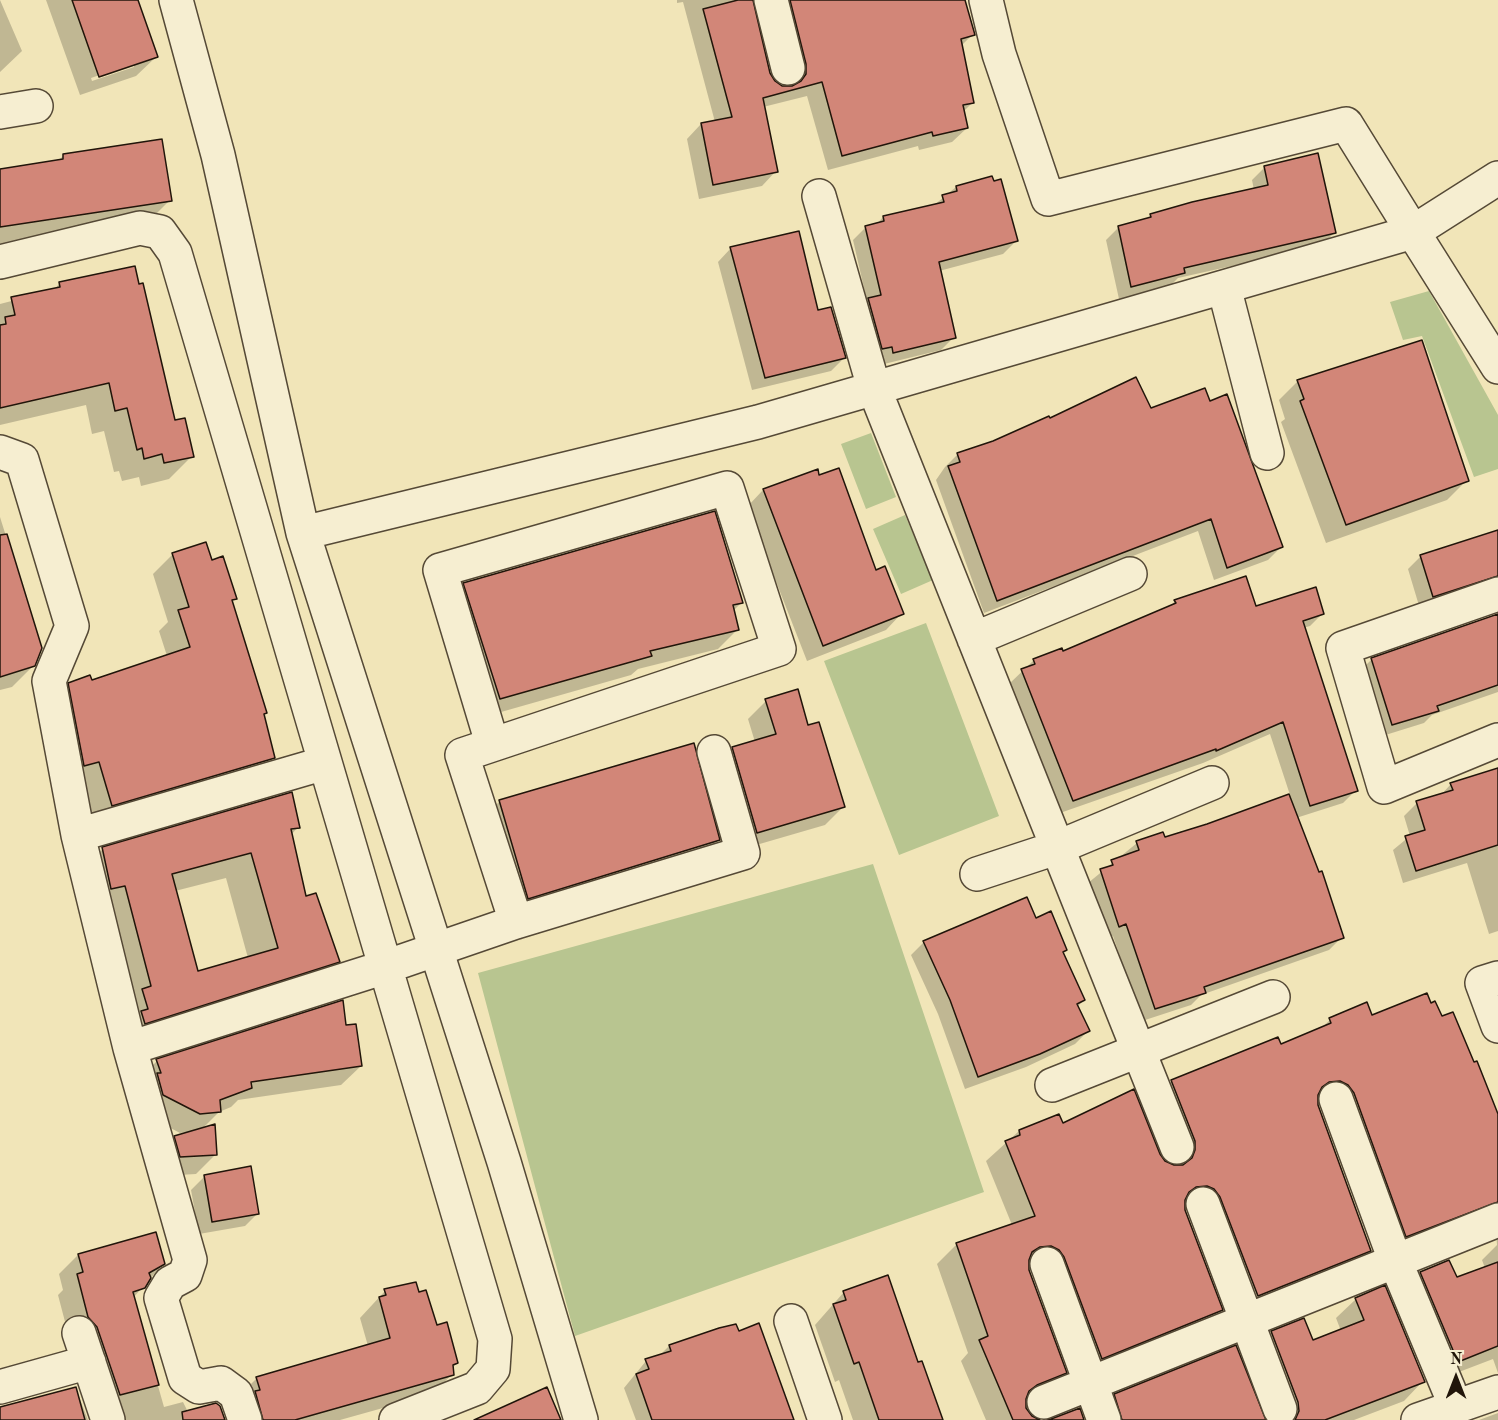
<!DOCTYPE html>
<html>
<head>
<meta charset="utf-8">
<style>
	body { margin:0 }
	#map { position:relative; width:1498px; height:1420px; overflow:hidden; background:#f1e5b8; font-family:"Old Standard TT",serif }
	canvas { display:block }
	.north { position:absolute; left:1426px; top:1348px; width:60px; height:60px; -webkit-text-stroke:4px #f6eed1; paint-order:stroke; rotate:0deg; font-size:16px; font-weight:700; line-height:24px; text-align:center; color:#21150a }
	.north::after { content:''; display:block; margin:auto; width:21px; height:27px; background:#21150a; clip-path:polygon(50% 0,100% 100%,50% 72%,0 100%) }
</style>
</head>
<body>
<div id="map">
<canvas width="1498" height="1420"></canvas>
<div class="north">N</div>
</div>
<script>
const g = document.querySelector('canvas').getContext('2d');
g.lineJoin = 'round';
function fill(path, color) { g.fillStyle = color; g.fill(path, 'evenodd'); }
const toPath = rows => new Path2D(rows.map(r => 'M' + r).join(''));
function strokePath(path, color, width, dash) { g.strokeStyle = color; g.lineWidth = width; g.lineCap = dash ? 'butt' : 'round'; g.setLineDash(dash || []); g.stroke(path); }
const green = toPath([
	[1429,291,1498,415,1498,469,1474,477,1422,336,1403,340,1390,302],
	[871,433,896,497,866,509,841,444],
	[905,515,933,580,901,594,873,529],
	[926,623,999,816,899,855,824,661],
	[873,864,984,1192,575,1336,478,973]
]);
const shadow = toPath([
	[0,0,22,51,0,72],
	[46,0,136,0,156,57,136,76,80,95],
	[134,63,134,67,92,81,91,78],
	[677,0,751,0,769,74,774,82,782,87,792,87,792,79,768,0,963,0,973,34,961,46,973,102,963,112,967,128,952,142,919,150,918,146,828,170,807,96,763,107,776,171,762,186,699,199,687,139,701,124,715,122,683,2,677,3],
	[63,156,170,200,150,220,13,241,7,248,0,249,0,170,58,161],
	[1265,167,1334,233,1321,246,1178,278,1170,286,1119,299,1106,240,1119,227,1146,220,1151,215,1254,190,1252,180],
	[956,187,1016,241,1003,254,939,271,954,337,941,350,880,365,856,313,867,301,853,240,866,227,876,225,883,217,933,206],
	[731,248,817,312,844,358,831,371,752,390,718,262],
	[59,284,174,422,192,456,169,479,141,486,139,477,122,481,119,471,114,472,104,431,92,434,86,405,0,425,0,304,54,290],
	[1298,381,1467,480,1447,500,1326,543,1281,422,1285,419,1279,400],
	[1150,410,1281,547,1268,560,1214,580,1198,531,984,613,936,480,945,467,958,454,1049,420],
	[817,471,902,613,886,630,807,661,747,507,763,490],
	[0,517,41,648,34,665,12,687,0,690],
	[1498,537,1498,594,1420,609,1408,569,1421,556],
	[173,554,211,561,235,599,231,602,273,758,254,777,93,824,50,704,69,684,91,682,167,656,159,631,168,622,153,574],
	[464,584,742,602,733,611,737,630,718,649,638,669,631,675,480,718,445,604],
	[1175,601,1323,613,1310,626,1303,628,1356,790,1343,803,1296,818,1342,937,1329,950,1201,995,1191,1005,1142,1021,1113,936,1106,939,1088,883,1137,843,1164,839,1207,826,1290,795,1270,734,1203,763,1060,813,1009,684,1034,660,1062,653,1169,608],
	[1498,615,1498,692,1432,715,1424,723,1379,737,1359,672,1372,659],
	[766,701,807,727,843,807,825,825,739,850,715,766,733,748,755,742,748,719],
	[1498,769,1498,931,1489,934,1467,863,1403,883,1393,850,1410,836,1404,816,1417,803,1440,796,1451,784],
	[500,801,718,840,693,866,503,923,475,826],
	[298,827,291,835,305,898,339,961,313,987,120,1048,77,874,103,849],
	[226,878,248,958,197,973,175,891],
	[1035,920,1062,953,1084,1000,1077,1007,1088,1031,1075,1044,1026,1067,965,1089,938,1014,911,955,924,942],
	[1366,1004,1372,1017,1498,1119,1498,1373,1493,1359,1438,1380,1401,1292,1421,1273,1456,1279,1485,1268,1482,1260,1497,1245,1496,1232,1387,1255,1328,1103,1316,1100,1370,1250,1350,1270,1238,1314,1195,1208,1183,1205,1221,1310,1202,1329,1082,1377,1040,1269,1027,1265,1065,1372,1046,1392,1024,1402,1025,1409,1036,1420,986,1420,961,1361,968,1353,937,1264,956,1245,1012,1225,986,1161,1019,1131,1062,1125,1159,1155,1164,1162,1176,1167,1152,1101,1171,1082,1277,1039,1280,1046,1320,1029,1330,1020],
	[345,1026,361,1066,341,1085,238,1100,231,1107,219,1112,201,1130,216,1154,196,1174,161,1176,156,1157,175,1137,188,1132,180,1133,144,1114,138,1080,157,1061],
	[204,1177,258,1213,245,1226,199,1234,191,1190],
	[78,1255,163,1264,133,1298,164,1407,183,1402,188,1412,224,1420,102,1420,69,1337,58,1295,63,1290,59,1274],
	[385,1291,436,1327,457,1363,452,1368,452,1374,433,1394,340,1420,238,1420,237,1398,257,1378,368,1346,360,1318],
	[844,1292,917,1364,941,1420,853,1420,839,1380,835,1382,815,1325],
	[1356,1299,1423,1381,1404,1401,1354,1420,1278,1420,1252,1352,1272,1333,1312,1342,1341,1331,1336,1318],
	[735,1326,793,1420,636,1420,624,1388,646,1361,659,1356,669,1346],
	[76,1389,88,1420,0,1420,0,1408],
	[1115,1395,1264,1420,1097,1420,1096,1415],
	[1498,1413,1498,1420,1479,1420]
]);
const building = toPath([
	[72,0,138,0,158,57,99,77,72,0],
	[738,0,753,0,770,73,775,81,782,86,792,86,801,81,806,74,806,64,790,0,965,0,975,35,961,39,974,103,963,105,968,128,933,136,932,132,842,156,822,82,763,98,778,172,713,185,701,123,732,117,703,9,738,0],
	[162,139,172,201,0,227,0,169,63,159,63,154,162,139],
	[1318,153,1336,233,1184,268,1185,273,1131,287,1118,226,1151,217,1150,214,1192,202,1268,185,1264,166,1318,153],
	[992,176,994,181,1001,179,1018,241,939,262,956,338,893,353,892,347,882,349,868,298,881,295,865,226,884,221,883,216,944,202,942,195,957,191,956,186,992,176],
	[799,231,818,310,831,307,846,358,765,378,730,247,799,231],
	[135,266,139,284,143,283,175,420,185,418,194,457,164,463,162,454,144,459,142,448,137,450,127,408,115,411,109,383,0,408,0,325,6,324,5,317,15,315,11,297,60,287,59,282,135,266],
	[1422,340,1469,481,1346,525,1300,401,1304,399,1297,380,1422,340],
	[1136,377,1151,408,1205,388,1210,401,1227,394,1283,547,1227,568,1211,519,997,601,948,466,960,462,957,453,993,441,1049,416,1050,418,1136,377],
	[839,468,876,570,885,566,904,614,823,646,763,489,818,469,819,475,839,468],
	[715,511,743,603,733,605,739,630,650,651,652,656,500,699,463,583,715,511],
	[1498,530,1498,576,1433,597,1420,555,1498,530],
	[7,534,42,648,35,666,0,677,0,535,7,534],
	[206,542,212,560,223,556,237,599,232,600,267,713,264,714,275,758,112,806,99,762,84,766,68,683,90,675,92,680,190,647,178,610,189,607,172,553,206,542],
	[1246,576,1256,606,1316,587,1324,614,1303,621,1358,791,1310,806,1283,722,1216,751,1216,749,1073,801,1021,669,1035,664,1033,659,1062,648,1063,651,1176,603,1174,600,1246,576],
	[1498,614,1498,685,1437,706,1439,711,1392,725,1371,658,1498,614],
	[798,689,808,725,819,722,845,807,757,833,732,747,776,734,765,699,798,689],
	[694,743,720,840,528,899,499,800,694,743],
	[1498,768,1498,845,1416,871,1405,836,1425,830,1416,801,1453,790,1450,783,1498,768],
	[292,792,300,828,291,829,306,896,316,893,340,962,145,1024,141,1011,148,1009,142,989,151,986,125,886,111,889,102,847,292,792],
	[251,853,278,948,198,971,172,874,251,853],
	[1289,794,1319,872,1322,871,1344,938,1204,987,1206,993,1155,1009,1126,924,1119,927,1100,869,1113,865,1111,860,1139,850,1136,841,1163,832,1165,837,1207,824,1289,794],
	[1027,897,1036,918,1051,911,1067,950,1063,952,1085,1000,1077,1004,1090,1031,1040,1054,978,1077,950,1000,923,941,1027,897],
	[1427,993,1431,1003,1435,1001,1442,1016,1453,1012,1474,1062,1477,1061,1498,1114,1498,1202,1406,1237,1354,1093,1348,1085,1340,1081,1329,1082,1322,1087,1318,1095,1318,1105,1371,1251,1258,1296,1220,1197,1214,1189,1207,1186,1196,1187,1189,1192,1185,1200,1185,1210,1223,1310,1102,1359,1064,1257,1059,1250,1051,1246,1040,1247,1032,1252,1029,1260,1029,1270,1067,1373,1037,1385,1029,1391,1026,1399,1026,1408,1032,1416,1040,1420,1013,1420,979,1340,988,1336,956,1243,1035,1216,1005,1141,1020,1135,1019,1130,1059,1114,1063,1123,1134,1089,1160,1154,1165,1161,1174,1165,1183,1165,1192,1158,1195,1150,1195,1141,1171,1080,1278,1037,1281,1044,1331,1023,1329,1018,1367,1002,1372,1015,1427,993],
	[343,1000,346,1025,356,1024,362,1066,251,1082,252,1088,220,1100,221,1112,200,1114,163,1095,157,1073,161,1073,156,1059,343,1000],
	[215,1124,217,1155,180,1157,174,1136,215,1124],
	[251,1166,259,1214,212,1222,204,1175,251,1166],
	[156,1232,165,1264,149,1273,151,1278,145,1288,133,1292,159,1385,120,1395,97,1327,88,1317,77,1274,83,1272,78,1254,156,1232],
	[1449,1260,1457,1277,1498,1262,1498,1346,1458,1362,1420,1272,1449,1260],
	[888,1275,918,1362,922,1361,943,1420,879,1420,859,1362,854,1364,833,1304,846,1300,843,1291,888,1275],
	[416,1282,419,1292,426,1290,437,1325,447,1322,458,1363,453,1365,454,1375,295,1420,263,1420,255,1391,260,1390,256,1377,390,1338,379,1297,386,1295,384,1289,416,1282],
	[1385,1285,1425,1382,1325,1420,1295,1420,1299,1411,1298,1402,1271,1331,1304,1318,1313,1340,1364,1320,1355,1298,1385,1285],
	[759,1323,794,1420,652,1420,636,1374,649,1369,645,1359,671,1351,669,1345,719,1328,736,1324,739,1331,759,1323],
	[1236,1345,1266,1420,1122,1420,1114,1394,1236,1345],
	[76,1387,85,1420,0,1420,0,1407,76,1387],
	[547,1387,561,1420,474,1420,547,1387],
	[216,1403,220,1406,225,1420,183,1420,182,1412,216,1403],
	[1080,1408,1084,1420,1047,1420,1051,1419,1080,1408]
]);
const minor = toPath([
	[176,0,218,155,303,533,504,1162,581,1420],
	[771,0,788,68],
	[986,0,999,54,1048,199,1346,124,1413,232,1498,178],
	[0,112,36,106],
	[819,196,874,388,1177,1147],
	[0,262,140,228,160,232,175,253,495,1339,493,1369,477,1388,396,1420],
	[1224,287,1267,453],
	[0,452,22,460,72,626,49,681,78,835,130,1048,190,1260,185,1275,170,1283,161,1298,185,1378,199,1387,221,1383,236,1394,245,1420],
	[303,533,758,422,1413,232,1498,367],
	[1498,594,1343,648,1384,787,1498,740],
	[974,639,1130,574],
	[492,743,440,570,727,488,779,649,462,755,516,922],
	[78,835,325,763],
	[977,874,1056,848,1212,783],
	[1498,978,1482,983,1498,1026],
	[130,1048,385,967,516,922,743,853,714,752],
	[1052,1085,1273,997],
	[1336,1099,1396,1263,1449,1390],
	[1203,1204,1280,1409],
	[1047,1264,1104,1420],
	[791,1321,825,1420],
	[79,1333,108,1420],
	[0,1387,89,1362],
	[1044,1402,1498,1220],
	[1418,1420,1498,1392]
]);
fill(green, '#b8c590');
fill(shadow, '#0003');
fill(building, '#d28678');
strokePath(building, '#21150a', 1.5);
strokePath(minor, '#554936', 36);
strokePath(minor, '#f6eed1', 33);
</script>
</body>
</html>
